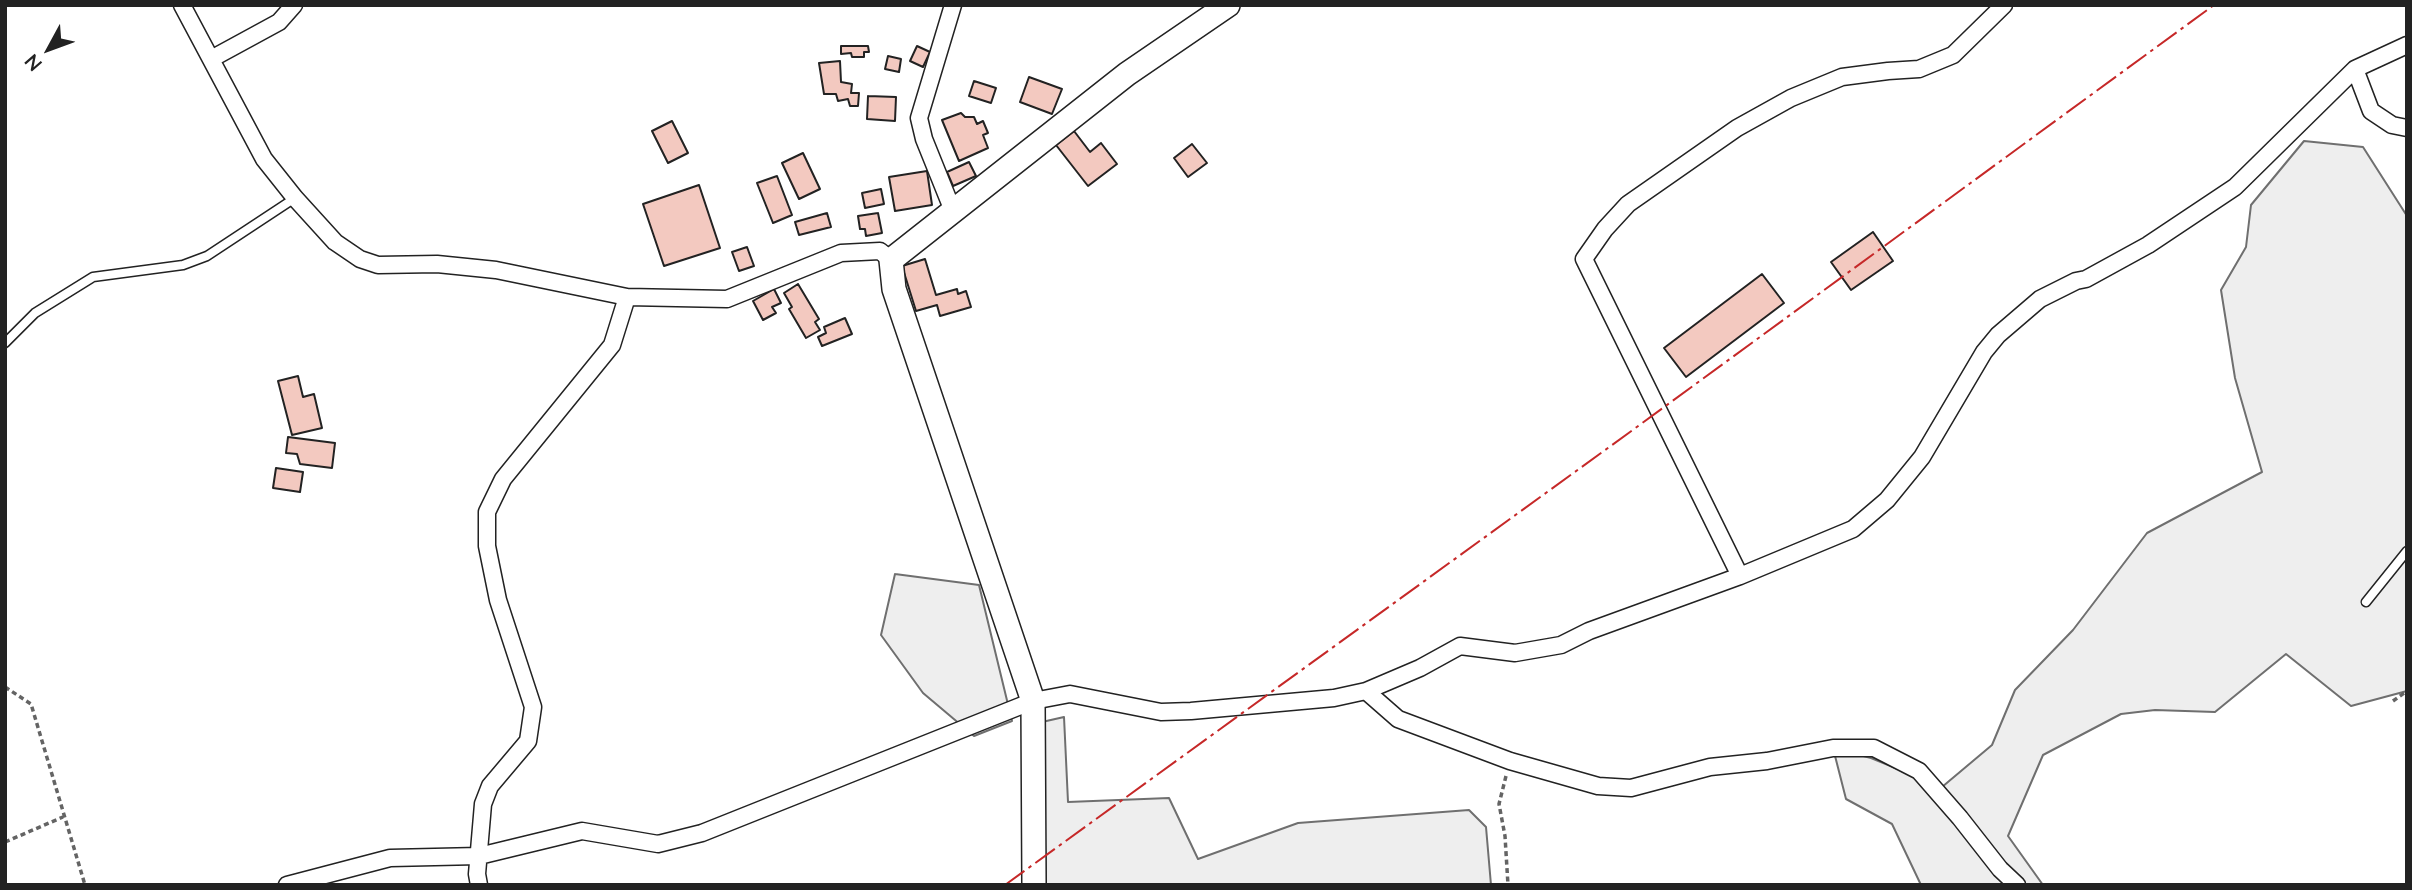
<!DOCTYPE html>
<html>
<head>
<meta charset="utf-8">
<style>
	body { margin:0 }
	#map { position:relative; width:2412px; height:890px; overflow:hidden; background:#fff; font-family:Lato,sans-serif }
	canvas { display:block }
	.frame { position:absolute; inset:0; border:7px solid #222; pointer-events:none }
	.north { position:absolute; left:14px; top:14px; width:70px; height:70px; -webkit-text-stroke:5px #fff; paint-order:stroke; rotate:229deg; font-size:19px; font-weight:700; line-height:28px; text-align:center; color:#222 }
	.north::after { content:''; display:block; margin:auto; width:24px; height:32px; background:#222; clip-path:polygon(50% 0,100% 100%,50% 72%,0 100%) }
</style>
</head>
<body>
<div id="map">
<canvas width="2412" height="890"></canvas>
<div class="frame"></div>
<div class="north">N</div>
</div>
<script>
const g = document.querySelector('canvas').getContext('2d');
g.lineJoin = 'round';
function fill(path, color) { g.fillStyle = color; g.fill(path, 'evenodd'); }
const toPath = rows => new Path2D(rows.map(r => 'M' + r).join(''));
function strokePath(path, color, width, dash) { g.strokeStyle = color; g.lineWidth = width; g.lineCap = dash ? 'butt' : 'round'; g.setLineDash(dash || []); g.stroke(path); }
const green = toPath([
	[2304,141,2363,147,2407,216,2407,691,2351,706,2286,654,2215,712,2155,710,2121,714,2043,755,2008,836,2043,885,1921,885,1892,824,1846,799,1833,748,1871,758,1942,787,1992,745,2015,690,2073,630,2147,533,2262,472,2235,378,2221,290,2246,247,2251,205,2304,141],
	[895,574,979,585,1012,721,974,736,923,693,881,635,895,574],
	[1064,717,1068,802,1169,798,1198,859,1298,823,1469,810,1486,827,1491,885,1046,885,1042,722,1064,717]
]);
const building = toPath([
	[841,46,868,46,869,52,864,52,864,57,852,57,851,53,841,54,841,46],
	[917,46,930,52,923,67,910,61,917,46],
	[888,56,901,59,899,72,885,69,888,56],
	[840,61,841,82,852,84,851,93,859,93,858,106,850,106,848,99,838,101,836,94,824,94,819,63,840,61],
	[1029,77,1062,89,1052,114,1020,102,1029,77],
	[974,81,996,88,991,103,969,96,974,81],
	[868,96,896,97,895,121,867,119,868,96],
	[961,113,965,117,974,117,977,124,983,121,988,133,983,135,988,148,959,161,942,120,961,113],
	[672,121,688,153,668,163,652,131,672,121],
	[1074,131,1090,152,1101,143,1117,164,1088,186,1056,145,1074,131],
	[1192,144,1207,163,1188,177,1174,158,1192,144],
	[803,153,820,189,799,199,782,163,803,153],
	[969,162,976,176,953,186,947,172,969,162],
	[927,171,932,205,895,211,889,177,927,171],
	[777,176,792,215,773,223,757,183,777,176],
	[699,185,720,248,664,266,643,204,699,185],
	[881,189,884,204,865,208,862,193,881,189],
	[827,213,831,227,799,235,795,222,827,213],
	[878,213,882,233,866,236,865,229,860,229,858,216,878,213],
	[1873,232,1893,261,1851,290,1831,262,1873,232],
	[747,247,754,266,739,271,732,252,747,247],
	[925,259,936,295,957,289,958,294,966,291,971,307,940,316,937,305,916,311,902,266,925,259],
	[1762,274,1784,303,1686,377,1664,348,1762,274],
	[798,284,819,319,815,322,820,330,806,338,789,309,792,307,784,293,798,284],
	[774,289,781,303,772,307,776,313,763,320,753,301,774,289],
	[845,318,852,334,822,346,818,337,826,333,824,327,845,318],
	[298,376,303,397,314,394,322,428,292,435,278,381,298,376],
	[288,437,335,443,332,468,300,464,297,454,286,453,288,437],
	[276,468,303,472,300,492,273,488,276,468]
]);
const path = toPath([
	[5,687,31,704,85,885],
	[2393,701,2407,691],
	[1506,776,1499,804,1505,836,1508,885],
	[5,842,63,817]
]);
const lane = toPath([
	[5,343,35,313,93,277,183,265,207,256,295,198],
	[2366,602,2407,551]
]);
const street = toPath([
	[182,5,264,159,295,198,335,242,360,259,378,265,437,264,496,270,627,297,727,299,841,253,880,251,891,260],
	[211,59,279,22,294,5],
	[2355,69,2371,111,2392,125,2407,128],
	[953,211,924,139,919,118,953,5],
	[1740,576,1584,259,1605,229,1628,204,1737,128,1791,98,1842,77,1888,71,1919,69,1953,55,2004,5],
	[1366,691,1398,719,1510,761,1598,786,1631,788,1710,767,1767,761,1833,748,1874,748,1919,771,1960,818,2000,869,2017,885],
	[287,885,390,858,479,856,582,831,658,844,702,833,1033,701,1070,694,1161,712,1191,711,1334,698,1366,691,1420,668,1460,646,1515,653,1561,645,1589,631,1740,576,1853,529,1887,500,1922,457,1984,352,1998,335,2040,299,2076,281,2086,279,2148,245,2235,187,2355,69,2407,45],
	[479,885,477,874,483,804,490,786,528,741,533,707,498,600,487,546,487,512,503,479,612,345,627,297]
]);
const secondary = toPath([
	[1034,885,1033,701,894,289,891,260,1127,74,1228,5]
]);
const power = toPath([
	[1005,885,1630,432,2214,5]
]);
fill(green, '#eee');
strokePath(green, '#6f6f6f', 2);
fill(building, '#f3c9c0');
strokePath(building, '#222', 2);
strokePath(lane, '#222', 11);
strokePath(street, '#222', 19);
strokePath(secondary, '#222', 26);
strokePath(path, '#646464', 3.5, [5, 3.5]);
strokePath(lane, '#fff', 8);
strokePath(street, '#fff', 16);
strokePath(secondary, '#fff', 23);
strokePath(power, '#c62828', 2, [24, 5, 3.5, 5]);
</script>
</body>
</html>
